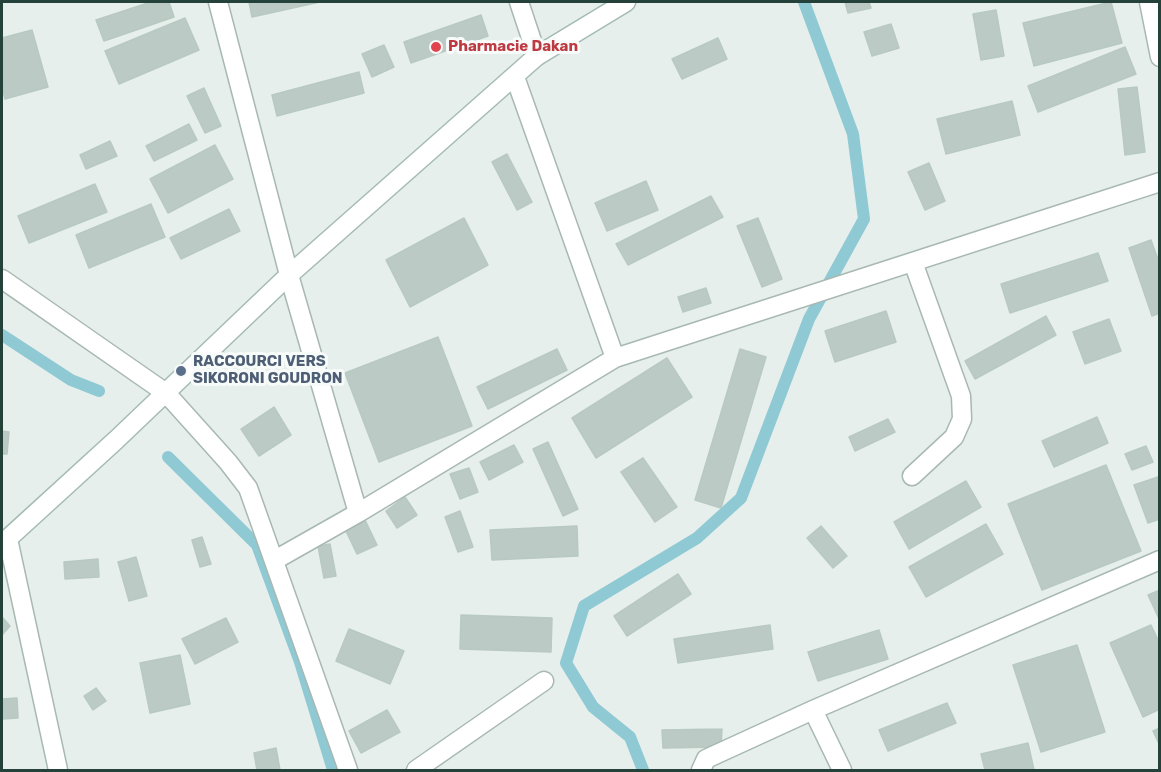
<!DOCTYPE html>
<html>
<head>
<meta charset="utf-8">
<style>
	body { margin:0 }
	#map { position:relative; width:1161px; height:772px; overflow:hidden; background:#e6efeb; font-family:Rubik,sans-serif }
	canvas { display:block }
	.frame { position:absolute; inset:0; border:3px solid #24423a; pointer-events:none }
</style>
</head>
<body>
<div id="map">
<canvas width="1161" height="772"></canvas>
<div class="frame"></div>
</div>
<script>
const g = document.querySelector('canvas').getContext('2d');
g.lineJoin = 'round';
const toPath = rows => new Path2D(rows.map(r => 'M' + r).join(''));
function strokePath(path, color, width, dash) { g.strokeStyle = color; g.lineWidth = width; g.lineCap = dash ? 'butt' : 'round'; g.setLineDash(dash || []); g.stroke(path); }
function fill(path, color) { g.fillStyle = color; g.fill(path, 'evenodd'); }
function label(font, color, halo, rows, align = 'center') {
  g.font = font + ' Rubik,sans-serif'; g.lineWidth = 6; g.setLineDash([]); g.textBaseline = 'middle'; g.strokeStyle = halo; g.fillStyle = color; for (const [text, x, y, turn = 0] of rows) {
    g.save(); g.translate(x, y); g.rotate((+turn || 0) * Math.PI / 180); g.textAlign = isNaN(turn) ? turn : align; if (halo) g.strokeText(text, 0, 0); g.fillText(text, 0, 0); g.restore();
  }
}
const stream = toPath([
	[2,335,71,380,99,391],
	[168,457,257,545,300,662,333,770],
	[643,770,630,737,593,707,566,663,584,606,697,538,741,498,809,319,864,219,853,134,804,2]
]);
const building = toPath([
	[151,2,169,2,174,17,104,41,96,20,151,2],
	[249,2,320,2,252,17,249,2],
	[845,2,869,2,871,8,848,13,845,2],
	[1111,2,1122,43,1034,66,1023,23,1111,2],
	[996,10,1004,56,981,60,973,14,996,10],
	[481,15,488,36,411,63,404,42,481,15],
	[185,18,199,50,119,84,105,51,185,18],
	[891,24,899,48,872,56,864,32,891,24],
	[32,30,48,87,5,99,2,87,2,38,32,30],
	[718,38,727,59,682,79,672,59,718,38],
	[384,45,394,67,372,77,362,54,384,45],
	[1125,47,1136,74,1038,112,1028,86,1125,47],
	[359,72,364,93,277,116,272,95,359,72],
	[1137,87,1145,152,1125,155,1118,89,1137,87],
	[204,88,221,126,205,133,187,96,204,88],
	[1012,101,1020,135,946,154,937,119,1012,101],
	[189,124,197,140,154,161,146,146,189,124],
	[110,141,117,156,86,169,80,155,110,141],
	[215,145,233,179,168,213,150,179,215,145],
	[507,154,532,202,517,210,492,162,507,154],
	[929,163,945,201,925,210,908,172,929,163],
	[646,181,658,210,607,231,595,203,646,181],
	[95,184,107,212,29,243,18,216,95,184],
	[711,196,723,217,628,265,616,244,711,196],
	[151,204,165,237,89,268,76,235,151,204],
	[229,209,240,231,181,259,170,238,229,209],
	[464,218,488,265,410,307,386,260,464,218],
	[758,218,782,279,762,287,737,226,758,218],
	[1151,240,1160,265,1160,313,1152,316,1129,248,1151,240],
	[1098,253,1108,281,1010,313,1001,284,1098,253],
	[706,288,711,303,683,312,678,297,706,288],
	[886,311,896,342,835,362,825,331,886,311],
	[1046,316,1056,335,975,379,965,361,1046,316],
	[1109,319,1121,351,1085,364,1073,332,1109,319],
	[438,337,472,426,379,462,345,373,438,337],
	[557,349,567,370,488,409,477,387,557,349],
	[740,349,766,357,721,508,695,500,740,349],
	[667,358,692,397,596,458,572,418,667,358],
	[274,407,291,435,259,456,241,429,274,407],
	[1097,417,1108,443,1054,467,1042,441,1097,417],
	[888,419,895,432,855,451,849,437,888,419],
	[2,431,9,432,7,454,2,454,2,431],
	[548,442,578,509,563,516,533,449,548,442],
	[514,445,523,462,489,480,480,462,514,445],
	[1146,446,1153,462,1132,470,1125,454,1146,446],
	[643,458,677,507,655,522,621,472,643,458],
	[1106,465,1141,551,1042,590,1008,504,1106,465],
	[469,468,478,492,460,499,450,474,469,468],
	[1158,477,1160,519,1148,523,1134,485,1158,477],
	[966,481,981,507,909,549,894,522,966,481],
	[405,497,417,515,397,528,386,511,405,497],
	[460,511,473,547,458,552,445,517,460,511],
	[365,520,377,545,357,554,345,529,365,520],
	[986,524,1003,554,926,597,909,567,986,524],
	[577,526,578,556,492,560,490,530,577,526],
	[821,526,847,556,833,568,807,538,821,526],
	[202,537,211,564,200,567,192,540,202,537],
	[330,544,336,576,324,578,318,546,330,544],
	[136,557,147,596,129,601,118,562,136,557],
	[98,559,99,577,65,579,64,562,98,559],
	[678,574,691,594,627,636,614,616,678,574],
	[1160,590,1160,621,1148,595,1160,590],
	[461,615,552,618,551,652,460,649,461,615],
	[2,617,10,626,2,635,2,617],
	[226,618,238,642,195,664,182,639,226,618],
	[770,625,773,649,678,663,674,639,770,625],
	[1151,625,1160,644,1160,709,1143,717,1110,643,1151,625],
	[349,629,404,651,390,684,336,661,349,629],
	[879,630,888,659,818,681,808,652,879,630],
	[1077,645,1105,732,1041,752,1013,665,1077,645],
	[180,655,190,704,150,713,140,663,180,655],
	[96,688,106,701,93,710,84,696,96,688],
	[17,698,18,718,2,719,2,699,17,698],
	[947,703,956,723,888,751,879,730,947,703],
	[387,710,400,732,361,753,349,731,387,710],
	[1160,728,1160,746,1153,731,1160,728],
	[722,729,721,747,663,748,662,730,722,729],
	[1028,743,1034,770,985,770,981,754,1028,743],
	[276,748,280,770,257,770,254,753,276,748]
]);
const street = toPath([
	[218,2,289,275,358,513],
	[519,2,537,56],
	[1149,2,1160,57],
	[515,77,615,358],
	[2,279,166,393,228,462,248,488,348,770],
	[912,476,954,437,962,419,961,396,913,262],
	[8,539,58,770],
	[275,560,358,513,615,358,1160,182],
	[813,710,842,770],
	[416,770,544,681],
	[701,770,706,759,813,710,1160,560]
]);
const secondary = toPath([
	[2,544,116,440,289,275,537,56,626,2]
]);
const markers = [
	[436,47,6,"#e0444e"],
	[181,371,6,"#5c6f8a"]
];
const healthNames = [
	["Pharmacie Dakan",448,47]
];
const serviceNames = [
	["RACCOURCI VERS",193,362],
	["SIKORONI GOUDRON",193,379]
];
strokePath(stream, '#8ec9d4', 12);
fill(building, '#bbcac4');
strokePath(building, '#b8c9c2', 1.5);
strokePath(street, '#a8b8b2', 21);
strokePath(secondary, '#a4bbb3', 21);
strokePath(street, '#fff', 18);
strokePath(secondary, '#fff', 18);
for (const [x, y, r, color] of markers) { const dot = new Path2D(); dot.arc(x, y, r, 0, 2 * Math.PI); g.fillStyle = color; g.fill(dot); strokePath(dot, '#f7fbf9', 2); }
label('bold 15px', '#be3a42', '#f7fbf9', healthNames, 'left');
label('bold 15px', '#4e5e75', '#f7fbf9', serviceNames, 'left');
</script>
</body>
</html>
